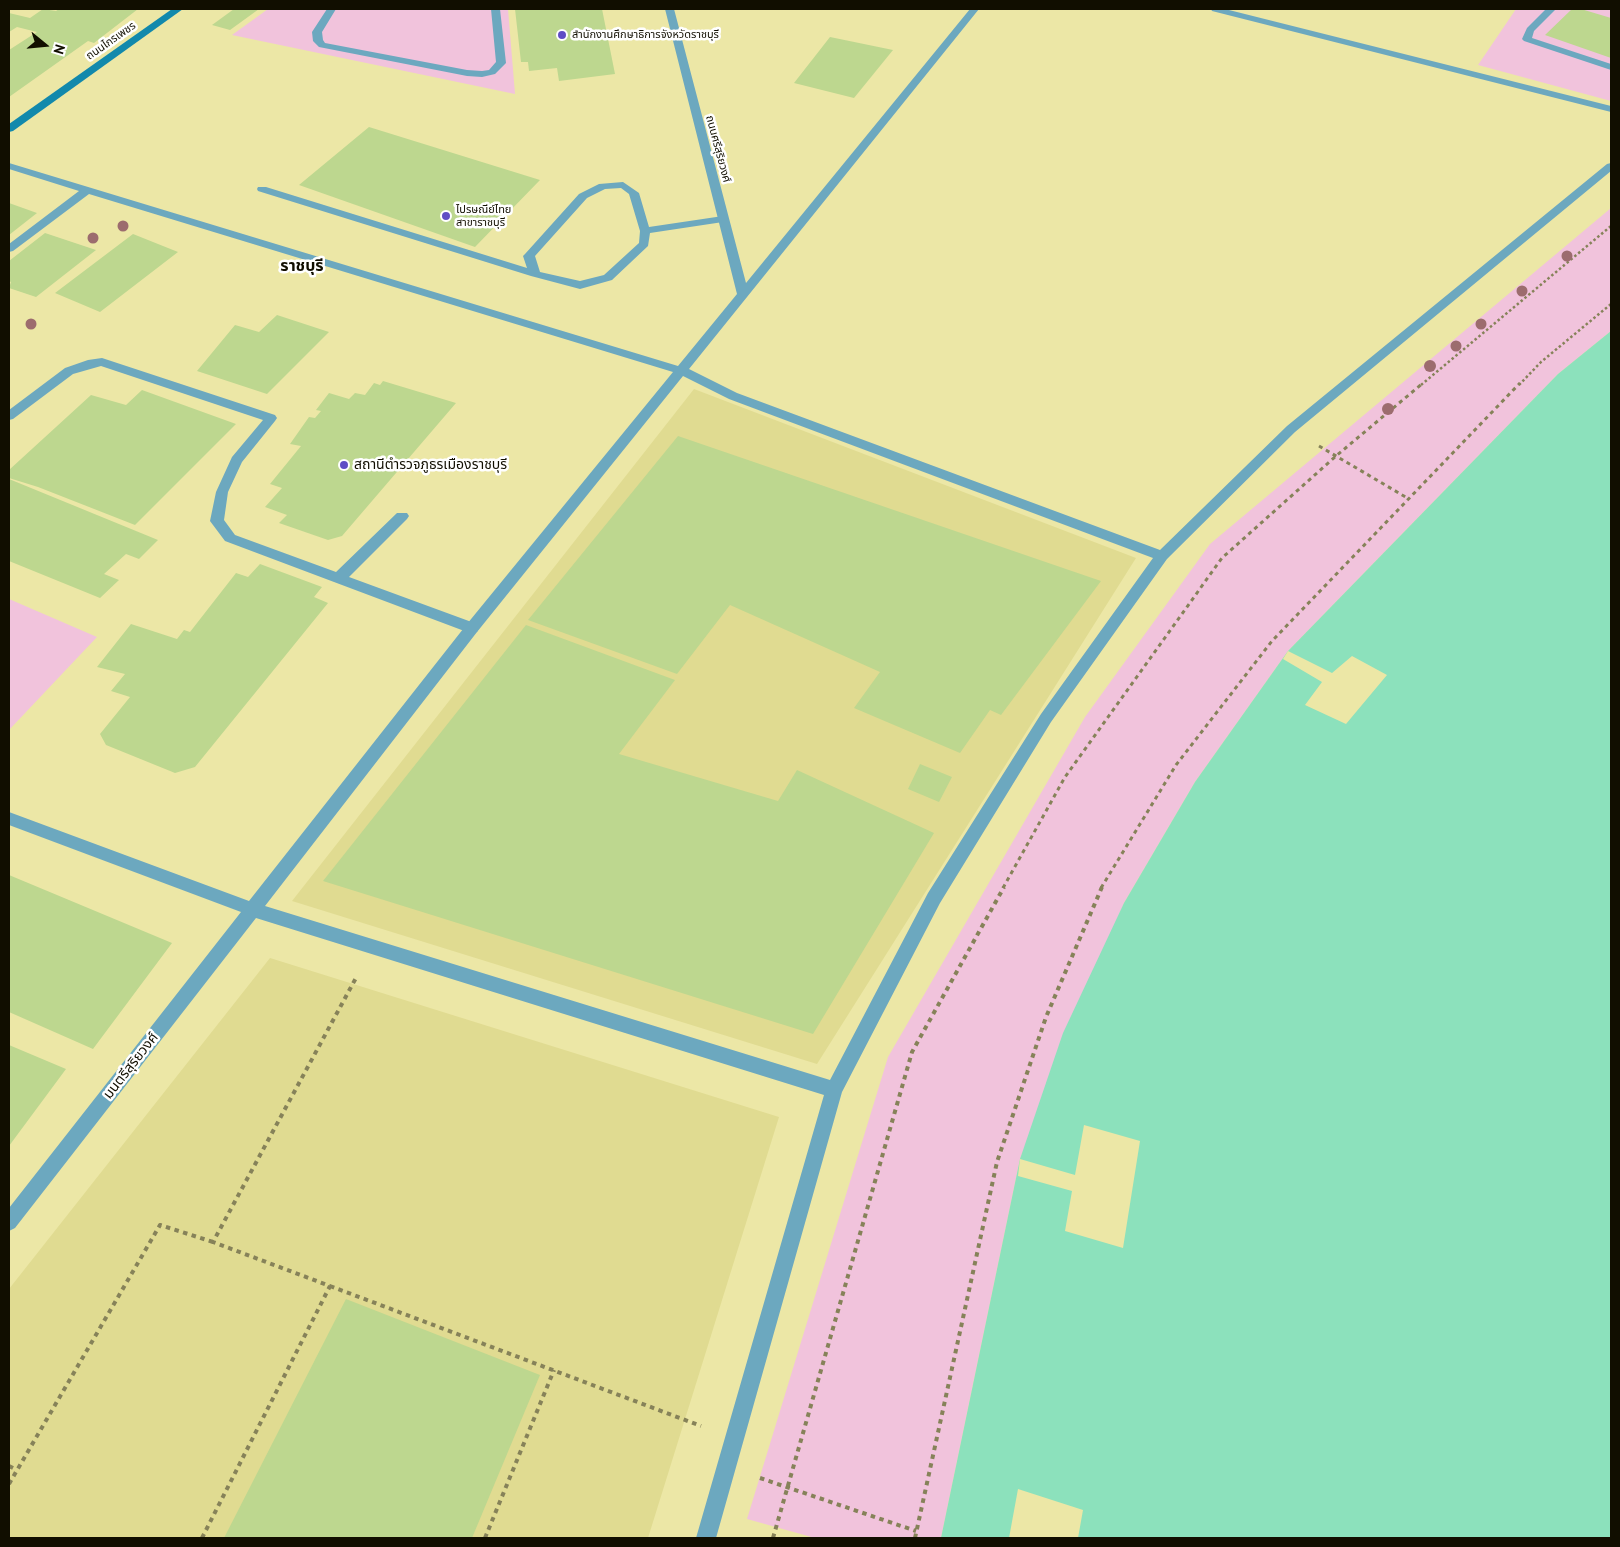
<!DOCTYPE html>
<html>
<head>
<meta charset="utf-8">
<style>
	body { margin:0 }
	#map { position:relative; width:1620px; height:1547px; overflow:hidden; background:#ece7a6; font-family:"PT Sans",sans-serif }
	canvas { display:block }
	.frame { position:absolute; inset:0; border:10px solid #110e00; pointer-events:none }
	.north { position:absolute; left:20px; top:20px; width:50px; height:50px; -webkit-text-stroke:4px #fff; paint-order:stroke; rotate:107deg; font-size:14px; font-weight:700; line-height:20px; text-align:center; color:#110e00 }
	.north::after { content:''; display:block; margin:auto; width:18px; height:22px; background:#110e00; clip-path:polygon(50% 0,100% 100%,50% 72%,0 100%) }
</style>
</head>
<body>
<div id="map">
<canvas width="1620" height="1547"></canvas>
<div class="frame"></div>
<div class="north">N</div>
</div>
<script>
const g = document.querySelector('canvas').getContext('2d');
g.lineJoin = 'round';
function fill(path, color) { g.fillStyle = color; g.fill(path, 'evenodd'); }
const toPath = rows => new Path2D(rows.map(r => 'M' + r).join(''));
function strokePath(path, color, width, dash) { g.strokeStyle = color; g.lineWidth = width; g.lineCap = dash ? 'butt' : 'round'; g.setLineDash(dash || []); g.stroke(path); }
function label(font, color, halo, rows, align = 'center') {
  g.font = font + ' "PT Sans","Noto Sans Thai",sans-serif'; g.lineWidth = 5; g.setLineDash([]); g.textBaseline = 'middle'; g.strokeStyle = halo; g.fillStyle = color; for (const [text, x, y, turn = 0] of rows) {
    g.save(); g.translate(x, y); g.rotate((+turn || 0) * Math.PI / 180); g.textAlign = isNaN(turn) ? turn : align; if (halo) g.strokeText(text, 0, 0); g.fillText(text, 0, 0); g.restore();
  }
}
const built = toPath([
	[694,389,1136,558,817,1064,292,901],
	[270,958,779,1117,648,1538,9,1538,9,1289]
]);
const green = toPath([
	[268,9,508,9,515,94,232,35],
	[1516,9,1611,9,1611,101,1478,65],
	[1611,208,1611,331,1558,374,1288,651,1195,782,1124,903,1020,1159,941,1538,815,1538,747,1519,888,1057,1085,717,1210,544],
	[9,599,97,637,9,730]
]);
const water = toPath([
	[1611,331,1611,1538,941,1538,1020,1159,1063,1033,1124,903,1195,782,1288,651,1558,374]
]);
const pier = toPath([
	[1288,651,1332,673,1352,656,1387,675,1346,724,1305,705,1322,682,1283,659],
	[1084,1125,1140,1141,1123,1248,1065,1231,1072,1191,1018,1176,1020,1159,1075,1175],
	[1018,1489,1083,1510,1078,1538,1009,1538]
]);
const building = toPath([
	[43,9,56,11,59,9,138,9,94,43,88,41,9,97,9,50,37,32,17,27,9,32,9,13,30,18],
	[234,9,259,9,230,30,212,25],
	[515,9,602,9,615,74,559,81,557,68,529,71,528,62,521,62],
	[1572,9,1581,9,1611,18,1611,58,1545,35],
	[830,37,893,50,854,98,794,83],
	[369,127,540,180,475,247,299,185],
	[9,203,37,213,9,235],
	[45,233,96,250,36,297,9,288,11,282,9,281,9,261],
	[133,234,178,252,100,312,55,293],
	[277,315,329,332,267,394,197,371,235,325,259,332],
	[383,381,456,403,342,536,328,540,279,523,287,515,265,507,282,488,270,484,301,446,290,444,309,417,315,418,321,411,316,410,329,393,349,399,355,393,365,395,374,383,380,385],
	[142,390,236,424,135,525,38,487,9,478,9,470,91,395,126,405],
	[678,436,1101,581,1001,715,990,710,960,753,854,708,880,672,730,605,677,674,528,620],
	[9,479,158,540,139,559,126,554,104,574,119,580,100,598,9,561],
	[260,564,322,587,314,597,328,603,195,767,175,773,106,745,100,734,130,697,111,691,125,674,97,667,131,624,177,639,184,630,190,632,236,573,248,577],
	[526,625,675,680,619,754,778,801,797,770,934,833,813,1034,323,881],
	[920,764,952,777,939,802,908,789],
	[9,875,172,943,93,1049,9,1012],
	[9,1045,66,1069,9,1146],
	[346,1299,540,1375,472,1538,224,1538]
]);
const pathFar2 = toPath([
	[1421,385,1611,226],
	[1519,385,1541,362,1611,304]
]);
const pathFar1 = toPath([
	[1319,446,1409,499],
	[1003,888,1065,777,1222,558,1336,456,1423,383],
	[1101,888,1176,765,1272,641,1520,383]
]);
const path = toPath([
	[330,1286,701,1426],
	[9,1466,17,1470],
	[760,1478,916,1531],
	[9,1484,160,1225,213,1242],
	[202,1538,330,1286,213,1242,357,976],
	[485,1538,554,1370],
	[773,1538,912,1052,1004,887],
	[915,1538,997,1162,1046,1017,1102,887]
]);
const lane = toPath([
	[327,9,336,9,322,32,323,40,325,43,467,70,482,71,489,70,496,62,491,9,500,9,506,63,495,74,482,77,467,76,319,47,313,41,312,32,327,9],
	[1546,9,1556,9,1534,31,1532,38,1611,64,1611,70,1524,41,1522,39,1527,28,1546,9],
	[623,182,639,193,649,227,723,216,728,219,723,222,650,233,648,246,612,280,580,289,531,276,258,191,257,189,258,187,266,187,527,268,523,256,525,254,579,194,599,184,623,182],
	[621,188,629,194,640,231,639,243,604,275,580,281,540,272,535,256,587,198,605,189,621,188],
	[102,358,275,415,277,418,275,421,242,462,228,492,224,520,235,535,336,572,397,513,407,513,409,516,407,519,349,577,477,624,479,628,477,632,472,633,467,632,225,541,210,521,216,492,232,457,263,420,101,366,73,374,13,419,9,420,9,410,65,368,88,360,102,358]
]);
const street = toPath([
	[665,9,674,9,746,283,970,9,979,9,689,369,737,393,1160,550,1287,426,1607,164,1611,163,1611,171,1295,432,1167,559,1051,722,940,903,842,1092,716,1538,696,1538,824,1095,256,918,15,1228,9,1231,9,1208,241,912,9,825,9,812,249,901,467,624,673,372,89,194,13,251,9,252,9,244,79,191,9,169,9,163,678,366,737,294,665,9],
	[683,376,729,399,1153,558,1041,714,928,893,830,1080,265,906,477,632,683,376],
	[1211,9,1225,9,1611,106,1611,112,1212,11,1211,9]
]);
const secondary = toPath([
	[172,9,183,9,13,131,9,132,9,124,172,9]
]);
const trees = [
	[123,226,5.5],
	[93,238,5.5],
	[1567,256,5.5],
	[1522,291,5.5],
	[31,324,5.5],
	[1481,324,5.5],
	[1456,346,5.5],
	[1430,366,6],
	[1388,409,6]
];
const markers = [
	[562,35,5,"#5f4dc5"],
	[446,216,5,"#5f4dc5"],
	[344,465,5,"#5f4dc5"]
];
const farPoinames = [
	["สำนักงานศึกษาธิการจังหวัดราชบุรี",572,35],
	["ไปรษณีย์ไทย",456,210],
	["สาขาราชบุรี",456,223]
];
const farStreetnames = [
	["ถนนไกรเพชร",111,41,-35],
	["ถนนศรีสุริยวงศ์",718,149,75]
];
const poiNames = [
	["สถานีตำรวจภูธรเมืองราชบุรี",354,465]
];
const streetNames = [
	["มนตรีสุริยวงศ์",131,1066,-52]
];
const farDistrictnames = [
	["ราชบุรี",302,266]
];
fill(built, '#e0db91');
fill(green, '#f1c3dc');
fill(water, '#8ce1bc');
fill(pier, '#ece7a6');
fill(building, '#bdd78f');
strokePath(pathFar2, '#868259', 2.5, [2.5, 2.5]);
strokePath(pathFar1, '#868259', 3, [4, 4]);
strokePath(path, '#868259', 4, [4.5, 4.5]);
fill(lane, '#6ca8bf');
fill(street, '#6ca8bf');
fill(secondary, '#1289ac');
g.fillStyle = '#9c6c6e';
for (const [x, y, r] of trees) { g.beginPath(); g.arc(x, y, r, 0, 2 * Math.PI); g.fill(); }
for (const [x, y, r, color] of markers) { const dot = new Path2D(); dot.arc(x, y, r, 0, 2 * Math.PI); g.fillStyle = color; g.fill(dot); strokePath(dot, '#fff', 2); }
label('11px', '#110e00', '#fff', farPoinames, 'left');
label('11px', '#110e00', '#fff', farStreetnames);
label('14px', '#110e00', '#fff', poiNames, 'left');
label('14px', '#110e00', '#fff', streetNames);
label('bold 16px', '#110e00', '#fff', farDistrictnames);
</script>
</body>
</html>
